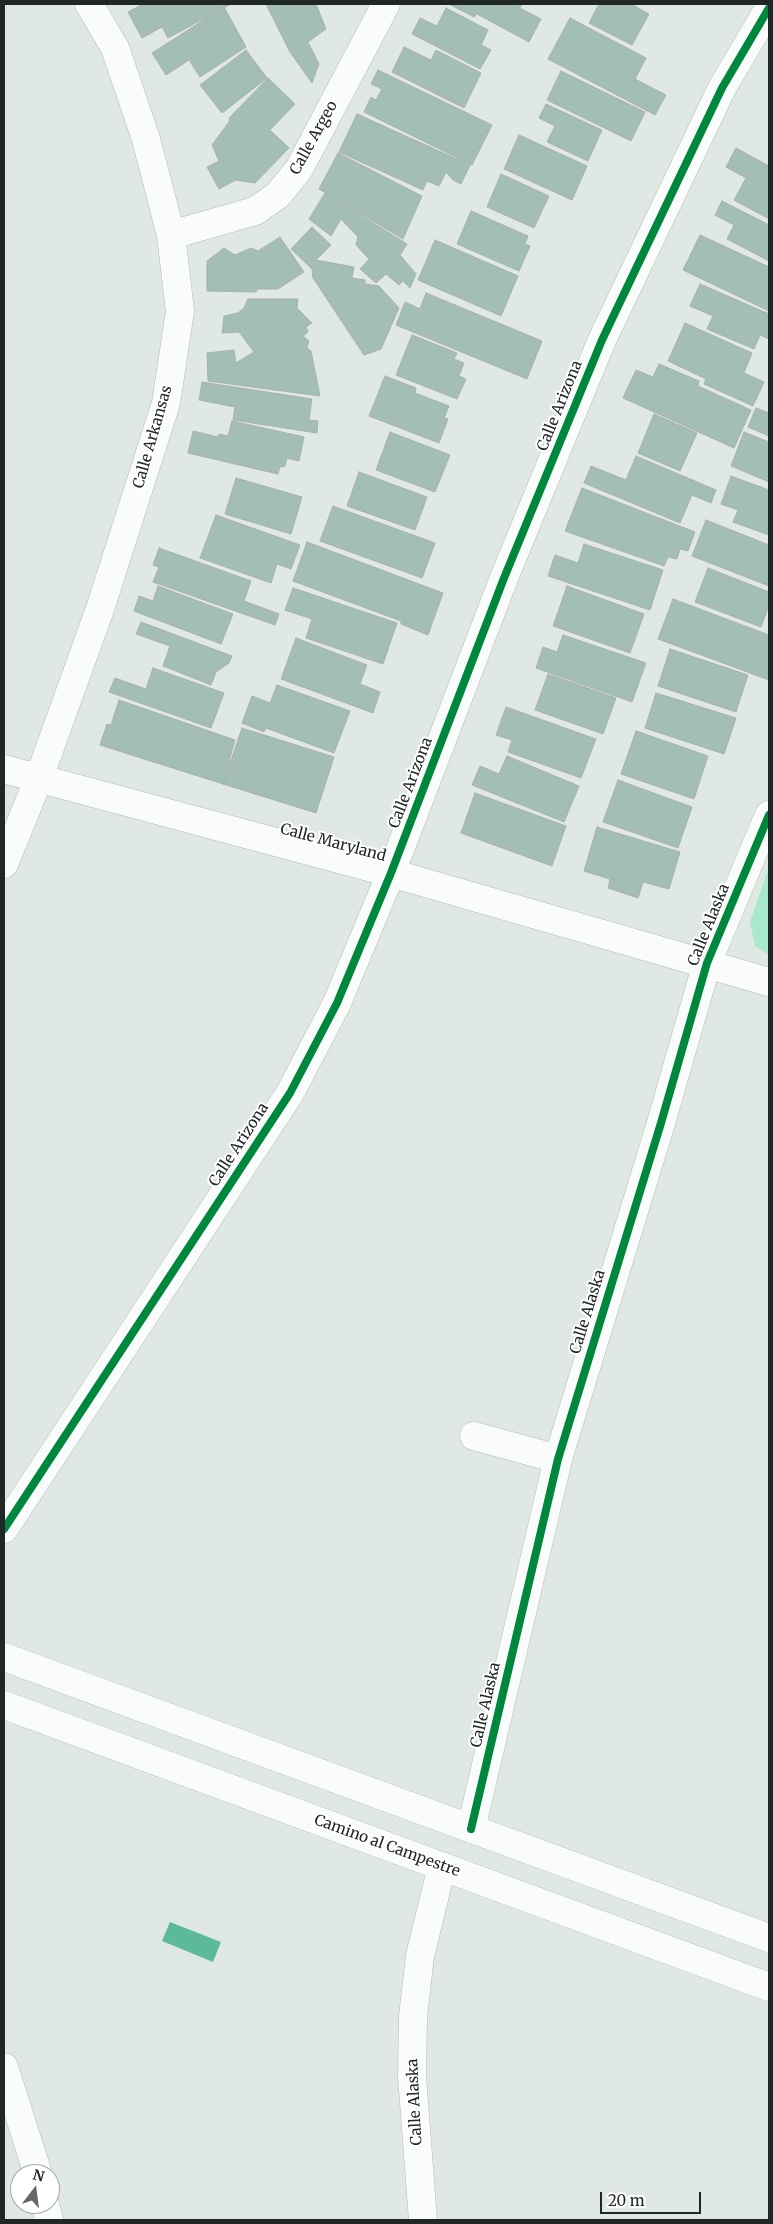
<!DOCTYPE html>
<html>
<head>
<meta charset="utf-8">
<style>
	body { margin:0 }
	#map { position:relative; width:773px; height:2224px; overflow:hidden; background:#e0e8e3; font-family:Merriweather,serif }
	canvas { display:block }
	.frame { position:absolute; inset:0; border:5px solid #212724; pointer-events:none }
	.north { position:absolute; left:10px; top:2164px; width:50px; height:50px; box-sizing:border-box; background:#fff; border:1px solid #a6a9a7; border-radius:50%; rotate:15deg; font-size:14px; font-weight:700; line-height:20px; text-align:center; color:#212724 }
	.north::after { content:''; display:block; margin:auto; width:18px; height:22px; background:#646b67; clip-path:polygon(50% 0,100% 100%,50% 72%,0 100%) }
	.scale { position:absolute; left:600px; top:2192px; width:101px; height:22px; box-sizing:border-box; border:2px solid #212724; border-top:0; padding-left:6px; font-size:15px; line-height:18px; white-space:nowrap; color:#212724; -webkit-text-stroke:4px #fff; paint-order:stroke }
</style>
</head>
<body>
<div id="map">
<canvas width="773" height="2224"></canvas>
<div class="frame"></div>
<div class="north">N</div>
<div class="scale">20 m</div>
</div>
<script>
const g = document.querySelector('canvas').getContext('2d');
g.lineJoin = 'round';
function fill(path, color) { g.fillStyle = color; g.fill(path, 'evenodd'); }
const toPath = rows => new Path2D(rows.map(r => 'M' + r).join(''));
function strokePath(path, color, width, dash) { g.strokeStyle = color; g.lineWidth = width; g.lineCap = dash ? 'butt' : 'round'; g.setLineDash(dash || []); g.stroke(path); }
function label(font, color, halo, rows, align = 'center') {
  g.font = font + ' Merriweather,serif'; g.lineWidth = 4; g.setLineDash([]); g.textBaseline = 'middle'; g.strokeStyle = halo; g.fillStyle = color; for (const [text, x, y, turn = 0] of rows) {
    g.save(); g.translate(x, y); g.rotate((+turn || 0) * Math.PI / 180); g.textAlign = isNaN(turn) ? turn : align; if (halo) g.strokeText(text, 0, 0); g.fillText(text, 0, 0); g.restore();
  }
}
const green = toPath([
	[769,867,769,955,755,946,750,922]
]);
const water = toPath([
	[170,1922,221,1942,213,1962,162,1941]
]);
const building = toPath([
	[143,4,231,4,168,38,162,27,142,38,128,12,143,4],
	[266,4,316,4,326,29,308,42,319,64,312,83,290,52,266,4],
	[449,4,522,4,520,8,541,19,529,42,477,14,474,17,449,4],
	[599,4,631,4,649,14,632,45,589,23,599,4],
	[224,7,246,47,200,77,189,60,166,75,152,53,224,7],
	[446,8,488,30,481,45,491,50,480,69,412,34,420,18,437,26,446,8],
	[570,18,646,58,635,79,666,95,655,115,548,59,570,18],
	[404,47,431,60,436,50,481,73,464,108,392,72,404,47],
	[246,50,267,78,222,113,200,85,246,50],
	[378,70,492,125,472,165,364,112,371,97,376,100,382,89,371,84,378,70],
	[561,71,645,112,631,141,547,100,561,71],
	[268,78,295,104,270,130,289,148,255,183,236,180,219,189,207,167,219,161,212,145,229,122,230,117,268,78],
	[546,104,602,130,588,161,547,142,555,126,539,118,546,104],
	[357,114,470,165,461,184,453,180,446,172,439,186,427,181,423,190,339,152,357,114],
	[519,135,587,166,572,200,504,169,519,135],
	[736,148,769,166,769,219,734,200,746,178,726,167,736,148],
	[338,153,422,196,403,239,319,189,338,153],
	[501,174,549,196,534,228,487,207,501,174],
	[325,193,407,244,400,255,416,274,410,288,403,281,399,285,386,274,376,283,360,269,369,259,356,245,358,237,341,219,331,236,309,219,325,193],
	[722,201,769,225,769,261,727,239,734,225,715,215,722,201],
	[471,211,528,236,525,244,530,246,519,271,457,244,471,211],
	[312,227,331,245,316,260,354,267,352,278,365,280,365,284,379,286,399,308,381,349,364,355,313,278,312,269,291,249,312,227],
	[700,235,769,267,769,311,683,270,700,235],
	[280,237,304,272,278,289,257,289,256,292,207,291,207,261,224,248,235,255,251,248,258,251,280,237],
	[435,240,518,276,501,316,418,280,435,240],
	[700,284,769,314,769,339,760,335,754,349,707,329,713,316,690,306,700,284],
	[426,293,542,341,527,379,396,325,405,302,420,309,426,293],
	[248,299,298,299,297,308,312,323,306,327,308,332,303,336,309,341,307,348,311,351,320,396,208,381,207,353,234,350,236,363,254,352,239,332,222,333,224,316,238,313,244,308,248,299],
	[685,323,752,353,744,373,764,382,753,406,704,384,706,379,668,361,685,323],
	[412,335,457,353,454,359,464,363,459,376,466,379,457,399,396,375,412,335],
	[659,364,699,381,698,386,751,410,734,448,623,398,636,370,653,377,659,364],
	[385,376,416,388,415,393,449,406,444,418,448,419,439,443,369,416,385,376],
	[202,382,312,399,309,420,318,421,317,433,233,420,235,407,199,400,202,382],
	[756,408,769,413,769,436,748,427,756,408],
	[654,414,697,433,680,471,638,453,654,414],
	[232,421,304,437,299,461,287,458,285,466,280,467,278,474,188,453,193,431,218,437,219,434,228,436,232,421],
	[390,432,450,455,435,492,376,470,390,432],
	[744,432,769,442,769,482,731,466,744,432],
	[636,456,716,490,711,503,692,495,680,523,584,483,591,466,626,480,636,456],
	[359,472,427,497,415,530,347,506,359,472],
	[731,476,769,490,769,535,733,522,738,510,721,504,731,476],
	[236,478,302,497,291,534,225,514,236,478],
	[582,488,695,532,688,551,680,549,677,559,668,557,664,566,565,531,582,488],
	[333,506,435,543,422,578,320,541,333,506],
	[216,515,300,545,291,569,277,564,271,583,200,558,216,515],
	[706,520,769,545,769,586,692,556,706,520],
	[307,542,443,593,428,635,401,624,401,621,293,581,307,542],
	[584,544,663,570,650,610,548,576,555,555,578,563,584,544],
	[159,548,251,581,244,601,279,614,275,625,153,582,159,567,153,565,159,548],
	[708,568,769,592,769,605,761,627,695,602,708,568],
	[158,586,233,614,221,644,134,611,139,596,153,601,158,586],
	[567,586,644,614,630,653,553,626,567,586],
	[293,588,397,623,383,664,306,638,312,619,285,610,293,588],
	[673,599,769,635,769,680,658,639,673,599],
	[141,622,232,656,229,663,216,672,211,685,163,666,170,646,136,634,141,622],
	[563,635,646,663,632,702,536,668,543,647,557,652,563,635],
	[296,638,367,665,360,684,380,692,373,713,281,679,296,638],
	[670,649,748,675,736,712,658,686,670,649],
	[153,668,224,693,211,728,109,692,115,678,146,689,153,668],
	[548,674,616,698,603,734,535,710,548,674],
	[277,685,350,711,334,753,266,728,264,732,242,723,252,696,270,703,277,685],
	[656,693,736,718,724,754,645,728,656,693],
	[119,700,235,740,223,784,100,745,107,724,111,725,119,700],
	[506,707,596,739,581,778,508,752,512,740,496,735,506,707],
	[242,728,334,757,316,813,223,784,242,728],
	[636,731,708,756,694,799,621,774,636,731],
	[507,756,579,786,564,822,472,785,480,766,499,774,507,756],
	[618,780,692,807,678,848,603,822,618,780],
	[475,793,566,826,552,866,461,833,475,793],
	[597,827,680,852,669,889,643,882,638,898,608,888,610,879,584,871,597,827]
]);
const minor = toPath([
	[171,235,255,211,278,195,299,169,386,4],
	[4,769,391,873,769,982],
	[4,864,39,778,100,609,166,403,180,311,171,235,146,139,115,48,89,4],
	[474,1436,558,1459],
	[4,1529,290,1093,337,1003,391,873,504,578,602,340,722,88,769,8],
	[471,1829,558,1459,661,1123,707,963,769,815],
	[4,2067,38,2174],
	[45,2204,49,2220],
	[423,2220,412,2076,413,2017,420,1956,442,1866]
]);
const tertiary = toPath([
	[4,1657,769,1938],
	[4,1705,769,1987]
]);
const cycleway = toPath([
	[4,1529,290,1093,337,1003,391,873,504,578,602,340,722,88,769,8],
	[471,1829,558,1459,661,1123,707,963,769,815]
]);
const streetNames = [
	["Calle Argeo",314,138,-61],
	["Calle Arizona",560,406,-68],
	["Calle Arkansas",153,437,-74],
	["Calle Arizona",411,783,-69],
	["Calle Maryland",333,843,15],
	["Calle Alaska",709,925,-68],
	["Calle Arizona",239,1145,-57],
	["Calle Alaska",588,1312,-73],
	["Calle Alaska",486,1705,-77],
	["Camino al Campestre",387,1846,20],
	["Calle Alaska",415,2102,-93]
];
fill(green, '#a8e9cc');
fill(water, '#5cba98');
fill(building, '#a3beb3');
strokePath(building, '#aab0ad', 1);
strokePath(minor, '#b5bbb8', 29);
strokePath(tertiary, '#b5bbb8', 29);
strokePath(minor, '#fafcfb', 28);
strokePath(tertiary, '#fafcfb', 28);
strokePath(cycleway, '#00873e', 8);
label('15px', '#212724', '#fff', streetNames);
</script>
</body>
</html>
